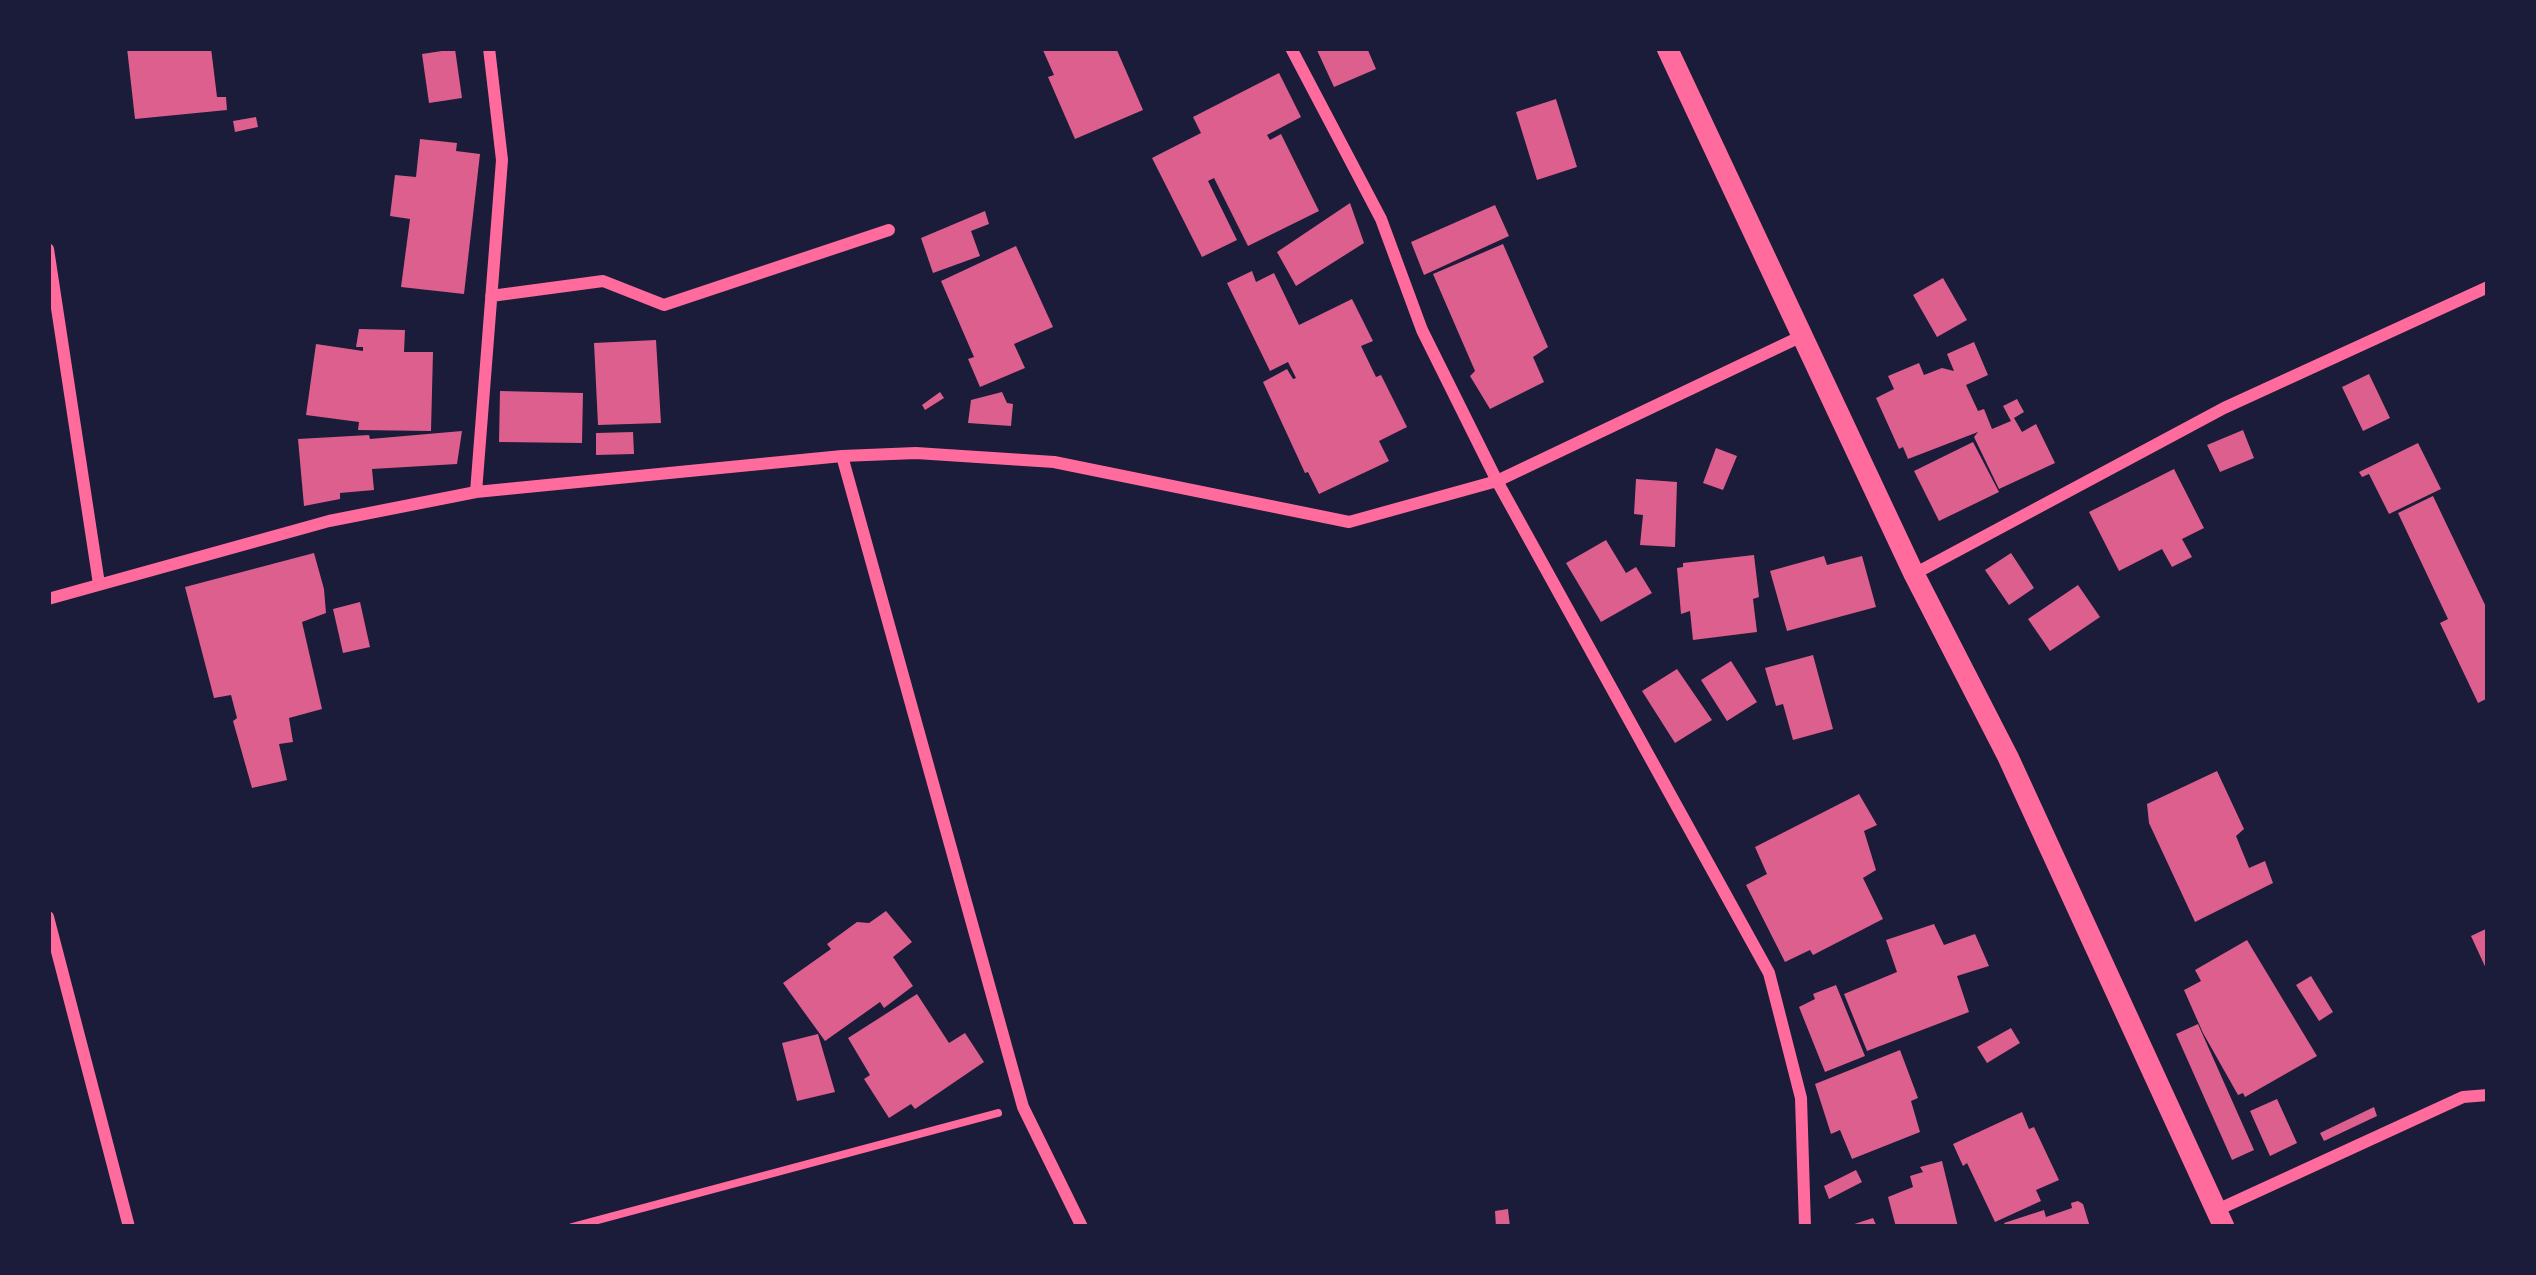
<!DOCTYPE html>
<html>
<head>
<meta charset="utf-8">
<style>
	body { margin:0 }
	#map { position:relative; width:2536px; height:1275px; overflow:hidden; background:#1b1b3a; font-family:Raleway,sans-serif }
	canvas { display:block }
	.frame { position:absolute; inset:0; border:51px solid #1b1b3a; pointer-events:none }
</style>
</head>
<body>
<div id="map">
<canvas width="2536" height="1275"></canvas>
<div class="frame"></div>
</div>
<script>
const g = document.querySelector('canvas').getContext('2d');
g.lineJoin = 'round';
function fill(path, color) { g.fillStyle = color; g.fill(path, 'evenodd'); }
const toPath = rows => new Path2D(rows.map(r => 'M' + r).join(''));
function strokePath(path, color, width, dash) { g.strokeStyle = color; g.lineWidth = width; g.lineCap = dash ? 'butt' : 'round'; g.setLineDash(dash || []); g.stroke(path); }
const building = toPath([
	[127,48,211,48,217,97,226,97,227,110,135,119],
	[1042,48,1116,48,1143,110,1075,139,1048,77,1054,75],
	[1316,48,1367,48,1376,69,1334,87],
	[455,49,462,98,429,103,422,54],
	[1279,73,1301,117,1267,135,1270,140,1281,134,1319,211,1248,246,1214,178,1208,181,1237,240,1202,257,1152,158,1201,133,1193,117],
	[1556,99,1577,167,1537,180,1516,112],
	[256,117,258,127,235,132,233,121],
	[420,139,457,143,456,151,480,154,464,294,401,287,410,219,390,216,395,175,416,177],
	[1350,203,1364,243,1296,286,1277,252],
	[1495,205,1509,236,1424,275,1411,242],
	[985,211,989,224,971,231,980,256,933,273,921,238],
	[1503,244,1548,347,1533,357,1544,382,1490,409,1470,376,1475,371,1433,274],
	[1016,246,1053,327,1014,344,1025,368,980,387,968,359,974,357,941,281],
	[1252,271,1256,282,1274,273,1299,325,1352,299,1373,341,1361,346,1376,377,1381,375,1407,427,1379,441,1389,461,1319,494,1308,472,1305,473,1263,382,1287,369,1293,379,1296,378,1288,362,1270,371,1227,283],
	[1943,278,1967,320,1937,337,1913,295],
	[359,329,405,330,404,352,433,352,431,431,358,430,359,422,306,415,316,344,363,351,363,347,356,347],
	[656,340,661,423,598,425,594,343],
	[1974,342,1988,375,1966,385,1978,411,1984,409,1992,429,2011,421,2003,406,2017,399,2024,412,2014,418,2022,432,2036,424,2055,463,1999,489,1974,437,1978,432,1908,459,1903,447,1899,449,1876,398,1894,389,1888,376,1919,363,1924,375,1942,368,1954,371,1947,354],
	[2369,374,2390,418,2363,431,2342,387],
	[500,391,583,393,582,443,499,442],
	[940,392,944,398,925,410,922,405],
	[1002,392,1007,403,1013,404,1011,426,968,423,971,400],
	[2243,430,2254,458,2220,472,2207,445],
	[462,431,457,464,372,469,374,490,340,493,340,499,304,506,298,439,369,435,370,439],
	[633,432,634,454,596,455,596,433],
	[1973,442,1999,492,1939,521,1914,471],
	[2418,443,2441,489,2389,514,2369,474,2362,477,2359,472],
	[1716,448,1737,456,1723,490,1703,483],
	[2174,469,2204,528,2182,539,2192,557,2172,567,2162,549,2119,571,2089,512],
	[1636,479,1677,482,1675,547,1640,545,1643,515,1634,514],
	[2433,496,2488,611,2488,698,2478,703,2440,623,2448,619,2398,513],
	[1606,540,1626,573,1636,567,1652,593,1601,622,1566,563],
	[314,553,324,589,326,613,302,622,322,709,289,718,293,742,279,744,287,780,252,788,233,721,237,718,231,695,214,698,185,587],
	[2011,553,2034,588,2009,605,1985,570],
	[1754,555,1759,597,1753,599,1757,632,1693,640,1690,611,1681,614,1677,568,1683,567,1683,563],
	[1824,556,1827,565,1862,556,1876,607,1787,631,1770,571],
	[2078,585,2100,617,2050,651,2028,619],
	[360,602,370,647,343,653,333,609],
	[1813,655,1833,729,1793,740,1783,704,1776,706,1765,668],
	[1731,661,1757,702,1727,721,1701,680],
	[1677,669,1712,720,1675,743,1642,691],
	[2217,771,2244,829,2236,836,2249,868,2265,861,2273,883,2195,922,2149,823,2147,804],
	[1859,794,1877,825,1864,831,1876,870,1863,878,1883,919,1813,955,1810,950,1785,962,1746,885,1767,874,1755,847],
	[886,911,912,942,893,957,913,986,884,1008,880,1002,825,1041,783,983,831,949,827,944,857,922,869,923],
	[1934,924,1944,945,1975,934,1989,966,1957,976,1969,1012,1867,1051,1844,994,1897,972,1886,940],
	[2488,928,2488,973,2471,936],
	[2247,940,2317,1056,2245,1097,2243,1093,2238,1095,2203,1033,2184,990,2201,981,2195,970],
	[2311,976,2333,1012,2319,1021,2296,985],
	[1836,985,1865,1056,1825,1072,1799,1007,1815,999,1813,994],
	[917,994,949,1043,965,1033,984,1062,915,1109,911,1104,889,1118,864,1079,870,1075,848,1038],
	[2198,1024,2254,1150,2232,1160,2176,1034],
	[2011,1028,2020,1043,1987,1063,1977,1047],
	[818,1034,835,1092,797,1101,782,1043],
	[1900,1050,1918,1098,1911,1101,1920,1132,1852,1159,1840,1130,1831,1134,1815,1084],
	[2277,1099,2297,1143,2270,1156,2250,1111],
	[2374,1107,2377,1116,2324,1141,2320,1133],
	[2022,1112,2029,1129,2034,1127,2059,1180,2036,1190,2041,1201,1995,1222,1967,1163,1963,1166,1953,1144],
	[1942,1161,1958,1227,1896,1227,1888,1197,1913,1187,1910,1176,1923,1172,1920,1167],
	[1856,1170,1862,1182,1829,1199,1824,1186],
	[2078,1201,2083,1204,2090,1227,2006,1227,2004,1223,2044,1210,2046,1217,2072,1208,2071,1203],
	[1508,1209,1510,1227,1496,1227,1495,1211],
	[1873,1218,1877,1227,1848,1227,1848,1226]
]);
const path = toPath([
	[572,1227,998,1113]
]);
const minor = toPath([
	[1291,48,1381,219,1422,330,1497,481,1769,973,1801,1098,1805,1227],
	[48,249,99,584],
	[491,296,603,281,664,305,889,230],
	[842,456,1023,1107,1082,1227],
	[476,492,502,160,489,48],
	[1914,574,2224,408,2488,287],
	[48,599,329,521,476,492,842,456,916,453,1054,462,1349,522,1497,481,1802,336],
	[48,917,129,1227],
	[2217,1210,2463,1097,2488,1095]
]);
const tertiary = toPath([
	[1667,48,1914,574,2008,757,2224,1227]
]);
fill(building, '#dd5f8e');
strokePath(path, '#ff6b9d', 8);
strokePath(minor, '#ff6b9d', 12);
strokePath(tertiary, '#ff6b9d', 21);
</script>
</body>
</html>
